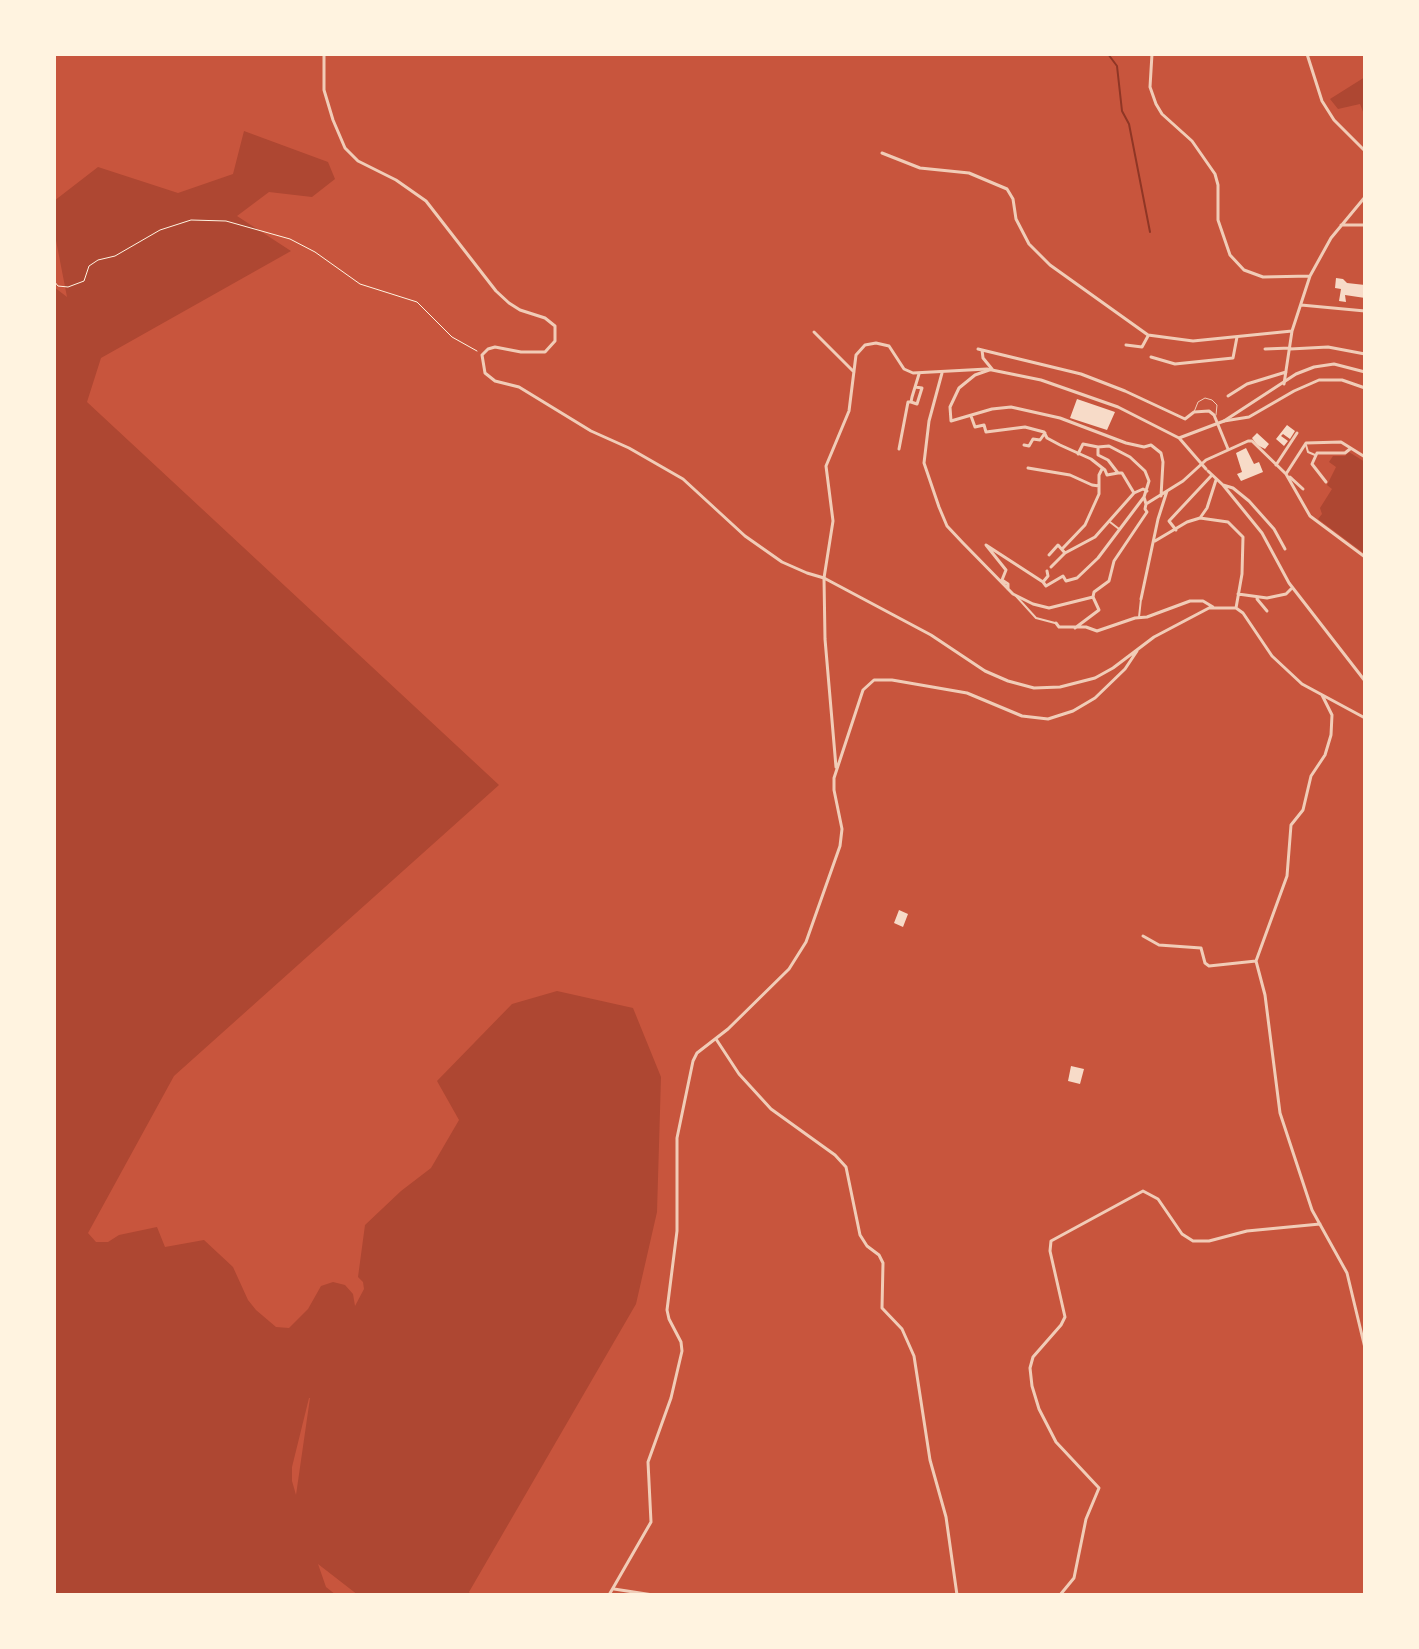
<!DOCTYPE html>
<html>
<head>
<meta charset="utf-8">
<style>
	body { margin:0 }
	#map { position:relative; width:1419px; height:1649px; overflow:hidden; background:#c8553d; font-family:"PT Sans Narrow",sans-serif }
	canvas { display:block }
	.frame { position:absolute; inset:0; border:56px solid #fff3e0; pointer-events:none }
</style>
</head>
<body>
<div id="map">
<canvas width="1419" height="1649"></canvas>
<div class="frame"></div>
</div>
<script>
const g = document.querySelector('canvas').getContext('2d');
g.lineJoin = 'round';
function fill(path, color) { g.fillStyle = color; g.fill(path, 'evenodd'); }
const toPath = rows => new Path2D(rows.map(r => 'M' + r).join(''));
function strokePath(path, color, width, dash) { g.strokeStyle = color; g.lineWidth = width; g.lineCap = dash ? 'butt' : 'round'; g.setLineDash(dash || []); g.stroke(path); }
const green = toPath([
	[1365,77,1365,117,1360,104,1338,109,1330,99],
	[244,131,328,162,335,179,312,197,269,192,237,216,291,251,101,358,87,402,499,785,174,1076,88,1233,96,1242,108,1242,119,1235,157,1227,165,1247,204,1240,233,1267,248,1300,256,1310,276,1327,289,1328,308,1309,321,1286,333,1282,345,1285,353,1294,355,1306,364,1289,363,1282,358,1277,365,1225,401,1191,431,1168,459,1120,437,1081,512,1004,557,991,633,1008,661,1077,657,1212,636,1304,469,1592,471,1595,358,1595,318,1564,326,1587,336,1595,54,1595,54,287,67,297,54,230,54,201,98,167,178,193,233,174],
	[309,1398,310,1398,296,1495,292,1481,292,1467],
	[1349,452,1365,462,1365,554,1318,519,1322,514,1320,508,1332,489,1327,485,1336,467,1329,462,1333,456,1345,456]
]);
const stream = toPath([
	[1108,54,1117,66,1122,111,1129,124,1150,232]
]);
const building = toPath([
	[1336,278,1343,279,1347,283,1365,285,1365,298,1345,295,1346,302,1339,301,1341,289,1335,288],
	[1077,399,1115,412,1107,430,1070,418],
	[1287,425,1295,431,1290,439,1283,434,1281,436,1288,441,1284,446,1276,439],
	[1257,433,1269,444,1265,449,1257,445,1252,438],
	[1246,448,1254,464,1259,462,1263,472,1241,481,1237,474,1242,472,1236,453],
	[899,910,908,914,903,927,894,923],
	[1071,1066,1084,1069,1080,1084,1068,1081]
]);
const path = toPath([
	[54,281,58,286,68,287,84,281,89,266,98,260,115,256,160,230,191,220,226,221,290,239,315,252,360,284,417,302,452,337,477,351]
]);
const service = toPath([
	[1194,412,1198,402,1205,398,1212,400,1217,405,1216,415]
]);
const pedestrian = toPath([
	[1306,445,1308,452,1315,455],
	[1110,522,1119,529],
	[1016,596,1036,618,1055,623],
	[1139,617,1141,599]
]);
const minor = toPath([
	[1152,54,1150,87,1156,104,1162,114,1192,141,1215,174,1218,185,1218,220,1230,255,1244,270,1263,277,1310,276],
	[1307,54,1322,101,1334,120,1365,151],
	[882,153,920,168,969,173,1007,189,1013,199,1016,219,1029,244,1050,265,1148,335,1193,341,1292,331],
	[1341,225,1365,225],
	[1301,305,1365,311],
	[1126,345,1142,347,1148,336],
	[978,349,1081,374,1125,391,1185,419,1194,412,1209,411,1214,415,1228,449],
	[1265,349,1290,348],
	[1290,349,1328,347,1365,354],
	[982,350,983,358,992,369,975,375,959,388,950,407,951,421,992,409,1011,407,1060,418,1126,443,1144,447,1151,445,1161,453,1163,462,1161,496],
	[1151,357,1175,364,1233,358,1237,337],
	[942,373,929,421,924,463,939,507,947,526,963,543,1013,594,1033,604,1049,608,1093,597,1094,592,1109,581,1114,561,1147,512,1145,509,1146,504,1183,481,1206,460,1248,441,1252,441,1286,474,1310,516,1365,557],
	[1284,384,1292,331,1310,276,1331,238,1365,197],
	[915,387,922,388,917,404,911,402,912,397,919,374],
	[1228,396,1247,384,1286,372],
	[971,416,975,427,984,425,986,432,1025,427,1044,432,1047,438,1060,445,1091,459,1105,470,1107,475,1118,473],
	[1224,421,1249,417,1294,391,1319,380,1342,380,1365,388],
	[1180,439,1206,469],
	[1024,445,1029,446,1033,439,1040,440,1045,433],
	[1098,447,1098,455,1108,460,1118,473,1122,473,1134,493],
	[899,449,908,402,911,402],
	[1078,454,1083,444,1098,447,1109,446,1130,457,1145,471,1149,481,1144,497,1146,504],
	[1276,465,1297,433],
	[1028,468,1070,475,1092,485,1099,486],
	[1208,471,1223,485,1262,533,1289,583,1365,681],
	[1286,474,1306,443,1341,442,1365,457],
	[1290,477,1303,489],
	[1326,482,1312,464,1317,453,1345,453,1350,449],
	[1223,485,1233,488,1249,501,1274,529,1285,549],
	[1200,518,1228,522,1243,537,1242,574,1236,608,1243,613,1272,656,1302,684,1365,718],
	[1176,530,1169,521,1212,475],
	[1155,541,1187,522,1200,518,1207,508,1216,480],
	[1063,548,1085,525,1099,494,1099,475,1102,469],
	[1049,555,1058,545,1065,553],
	[1051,567,1065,553,1095,537,1134,493,1143,489,1147,491],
	[1047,571,1048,576,1043,582,1046,586,1063,576,1066,581,1077,578,1098,558,1144,497],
	[1008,589,1008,584,1002,580,1006,570,986,545,1043,582],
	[1238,594,1267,598,1286,594,1291,589],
	[1141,599,1158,519,1167,491],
	[1257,599,1267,611],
	[1056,623,1059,627,1086,627,1097,631,1135,618,1147,617,1190,601,1203,601,1213,607],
	[1075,628,1099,610,1093,597],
	[1322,695,1332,715,1331,735,1325,755,1311,776,1303,810,1291,825,1287,876,1256,961,1265,995,1280,1113,1312,1210,1347,1273,1365,1348],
	[836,767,825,639,824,578,931,635,985,671,1008,681,1034,688,1060,687,1095,678,1113,668,1154,637,1209,608,1236,608],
	[1143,936,1159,945,1201,948,1205,963,1209,966,1256,961],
	[716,1039,739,1074,771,1109,835,1155,846,1167,860,1235,867,1246,879,1255,883,1263,882,1308,902,1329,914,1356,930,1460,946,1517,957,1595],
	[614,1589,653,1595],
	[609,1595,651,1522,648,1462,671,1398,682,1351,681,1342,669,1319,667,1310,677,1231,677,1138,693,1061,697,1053,728,1029,789,969,806,942,840,846,842,829,834,790,834,778,863,690,874,680,892,680,967,693,1022,716,1048,719,1073,711,1095,698,1125,669,1137,651],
	[1060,1595,1074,1578,1086,1519,1099,1488,1056,1442,1039,1409,1032,1386,1030,1368,1033,1357,1061,1325,1065,1317,1050,1251,1051,1241,1143,1191,1158,1199,1182,1234,1193,1241,1209,1241,1247,1231,1320,1224]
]);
const tertiary = toPath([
	[324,54,324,90,333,120,345,148,358,161,396,180,426,201,496,291,509,303,520,310,545,318,555,326,555,341,545,352,521,352,495,347,488,349,482,355,485,373,495,381,519,387,591,431,629,448,683,479,745,536,782,562,807,573,824,578,833,521,826,466,849,411,856,355,865,345,876,343,889,346,904,369,913,373,987,369,1041,380,1118,407,1179,438,1224,421,1296,374,1314,367,1334,364,1365,372],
	[814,332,854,372]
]);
fill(green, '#ae4732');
strokePath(stream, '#8f3625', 2);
fill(building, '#f7dbc8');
strokePath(path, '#fff3e0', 1);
strokePath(service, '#f1ccb7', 1);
strokePath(pedestrian, '#f1ccb7', 2);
strokePath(minor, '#f1ccb7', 3);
strokePath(tertiary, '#f1ccb7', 3);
</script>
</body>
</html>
